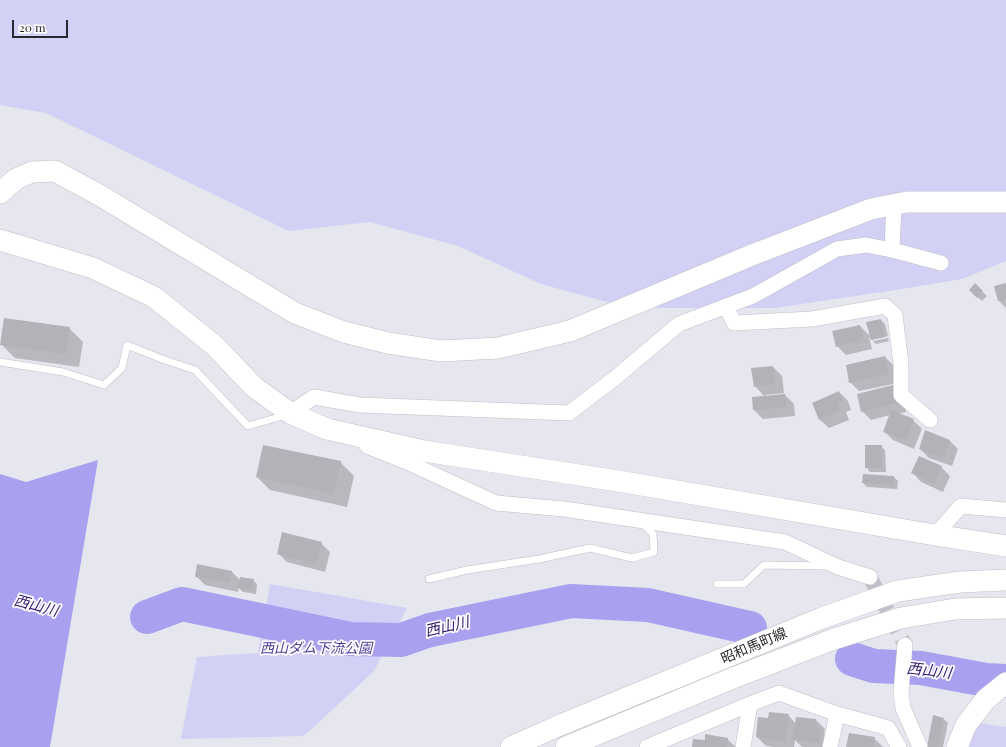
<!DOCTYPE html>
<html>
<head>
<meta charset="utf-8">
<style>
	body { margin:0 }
	#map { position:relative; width:1006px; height:747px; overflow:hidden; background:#e6e6ee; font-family:"Playfair Display",serif }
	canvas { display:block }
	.scale { position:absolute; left:12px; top:20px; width:56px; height:18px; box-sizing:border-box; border:2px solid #28272b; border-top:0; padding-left:5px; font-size:12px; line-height:14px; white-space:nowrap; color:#28272b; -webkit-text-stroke:3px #fff; paint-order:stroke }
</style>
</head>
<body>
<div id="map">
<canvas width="1006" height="747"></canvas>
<div class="scale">20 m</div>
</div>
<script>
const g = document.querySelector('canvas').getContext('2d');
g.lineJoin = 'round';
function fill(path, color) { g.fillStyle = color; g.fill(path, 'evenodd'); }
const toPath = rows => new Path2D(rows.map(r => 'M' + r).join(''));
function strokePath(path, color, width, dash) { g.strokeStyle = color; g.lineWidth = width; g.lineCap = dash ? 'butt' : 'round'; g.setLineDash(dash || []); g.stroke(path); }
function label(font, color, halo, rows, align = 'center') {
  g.font = font + ' "Playfair Display","Noto Sans JP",serif'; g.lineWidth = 3.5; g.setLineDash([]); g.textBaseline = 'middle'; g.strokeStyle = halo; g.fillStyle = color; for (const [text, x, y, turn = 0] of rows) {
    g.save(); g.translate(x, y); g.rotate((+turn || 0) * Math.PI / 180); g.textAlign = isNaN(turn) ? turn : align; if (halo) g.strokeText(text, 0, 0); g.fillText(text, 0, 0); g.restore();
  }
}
const green = toPath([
	[0,0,1006,0,1006,261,962,279,889,291,775,308,629,308,541,284,458,246,370,222,289,231,46,113,0,105],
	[270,584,407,608,374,671,304,736,181,739,197,657,258,653],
	[978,723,1006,727,1006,747,969,747]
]);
const water = toPath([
	[98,460,50,747,0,747,0,474,26,482]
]);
const shadow = toPath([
	[1006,284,1006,308,999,301],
	[975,285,987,296,982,301,974,294],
	[881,320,885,324,888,336,873,339,873,341,888,338,889,341,876,344,869,337,872,349,846,355,837,346,860,326,871,337],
	[69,328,83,342,79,367,15,358,1,344],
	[885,357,894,366,898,383,859,391,850,382],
	[773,367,782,376,784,393,765,395,765,397,755,386],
	[893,387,902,395,906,412,898,414,913,420,922,429,914,449,893,440,884,431,890,415,871,420,862,411],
	[839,392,848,401,851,410,846,412,849,420,829,428,820,420],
	[785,395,794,404,795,416,763,419,754,410],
	[950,441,958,449,952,466,929,458,920,449],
	[881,446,885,450,886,472,870,472,866,467],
	[340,462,354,476,347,507,270,490,257,477],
	[941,467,950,476,943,492,921,482,913,473],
	[894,477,898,481,897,489,867,487,863,483],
	[321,543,330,552,325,572,287,562,278,553],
	[232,572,240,580,253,580,257,584,256,594,243,592,239,588,238,592,205,585,196,576],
	[788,715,796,724,816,720,825,729,824,733,829,738,828,747,802,747,795,740,794,747,774,747,766,746,757,737,769,719],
	[944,719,948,723,943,747,928,747],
	[874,738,883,747,847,747],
	[727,739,736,747,693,747,706,741]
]);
const river = toPath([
	[147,617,182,604,350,639,401,640,430,630,571,601,648,605,750,628],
	[852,659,874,666,921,668,986,680,1006,681]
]);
const building = toPath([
	[975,283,983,291,977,298,969,290],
	[1006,283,1006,299,998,301,994,286],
	[4,318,70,327,66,354,0,345],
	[881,319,885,337,871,340,866,322],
	[860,325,863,340,836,347,832,331],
	[885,356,889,374,849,383,846,365],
	[773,366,775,384,754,387,751,368],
	[893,385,897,403,861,412,857,394],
	[839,391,843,401,838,403,841,411,819,420,812,403],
	[785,394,787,407,753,410,752,397],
	[891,410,914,419,906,440,883,432],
	[925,430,950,440,944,458,919,449],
	[263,445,341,461,334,494,256,477],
	[865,445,882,445,882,468,865,468],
	[919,456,942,466,934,484,911,473],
	[863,474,894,476,894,485,862,483],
	[282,532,322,542,316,564,277,554],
	[197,564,232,571,230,583,195,577],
	[240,577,254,579,252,590,238,588],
	[769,712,789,714,785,742,756,737,758,717,768,718],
	[933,715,944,718,938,747,927,747],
	[796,717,816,719,815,727,821,728,819,743,793,740],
	[849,733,875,737,873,747,846,747],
	[705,734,728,738,727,747,692,747,693,739,705,740]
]);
const streetTunnel = toPath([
	[870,577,905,645]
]);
const lane = toPath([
	[0,362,63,372,104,385,122,368,127,345,162,359,195,370,248,426,286,415],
	[429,579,467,570,539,559,590,548,632,558,654,552,653,534,642,523],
	[717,584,744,584,764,565,826,566]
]);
const street = toPath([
	[892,250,941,263],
	[726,306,734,323,812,319,885,306,895,315,901,364,901,395,930,420],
	[290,413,314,397,360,405,569,413,615,378,679,324,753,296,837,249,866,245,892,250,894,205],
	[367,446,407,462,496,503,564,509,785,542,838,567,870,577],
	[935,535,961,506,1006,510],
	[905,645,901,692,903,708,920,747],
	[647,747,750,704,779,693,837,714,888,728,899,747],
	[743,747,750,704],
	[830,747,837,714]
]);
const secondary = toPath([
	[0,193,16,179,32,172,55,171,101,196,295,313,344,332,388,343,441,351,498,348,570,331,752,255,871,209,907,202,1006,202],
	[0,240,93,268,154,297,215,346,254,387,290,413,327,429,424,451,618,481,935,535,1006,546],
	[511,747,558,726,822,618,898,591,960,582,1006,580],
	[566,747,733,678,834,639,901,618,955,609,1006,608],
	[957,747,966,725,986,699,1006,683]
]);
const streetNames = [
	["昭和馬町線",754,646,-23]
];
const parkNames = [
	["西山ダム下流公園",316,649]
];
const waterNames = [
	["西山川",36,606,15],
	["西山川",447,627,-13],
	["西山川",929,671,7]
];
fill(green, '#d2d0f5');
fill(water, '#a9a1f0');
fill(shadow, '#0003');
strokePath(river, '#a9a1f0', 34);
fill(building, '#b2b2b9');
strokePath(streetTunnel, '#c0c0c7', 15, [15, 8]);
strokePath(lane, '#bfbec6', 8);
strokePath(street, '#bfbec6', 16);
strokePath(secondary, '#bfbec6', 22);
strokePath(lane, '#fff', 7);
strokePath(street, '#fff', 15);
strokePath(secondary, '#fff', 21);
label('14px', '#28272b', '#fff', streetNames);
label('italic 14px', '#4e3c97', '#fff', parkNames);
label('italic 15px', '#321873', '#fff', waterNames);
</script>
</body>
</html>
